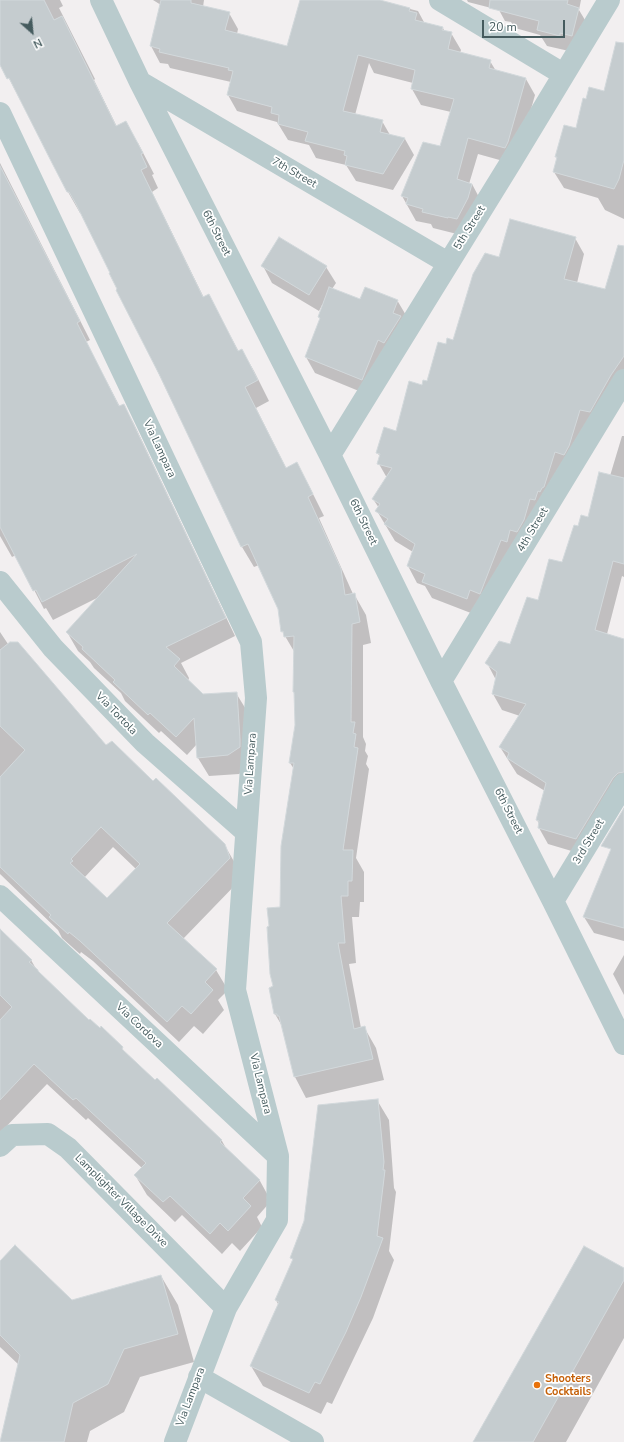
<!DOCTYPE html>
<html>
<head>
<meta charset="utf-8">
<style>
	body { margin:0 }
	#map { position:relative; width:624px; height:1442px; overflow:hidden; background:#f2eff0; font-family:"Nunito Sans",sans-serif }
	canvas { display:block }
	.north { position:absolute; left:12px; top:12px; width:40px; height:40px; -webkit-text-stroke:3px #fff; paint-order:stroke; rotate:153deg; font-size:11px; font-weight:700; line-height:16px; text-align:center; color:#455b5e }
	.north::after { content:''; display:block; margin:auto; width:14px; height:18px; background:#455b5e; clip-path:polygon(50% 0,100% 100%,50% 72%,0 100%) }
	.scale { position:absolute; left:482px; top:20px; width:83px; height:18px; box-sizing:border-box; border:2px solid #455b5e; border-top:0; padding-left:5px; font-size:12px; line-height:14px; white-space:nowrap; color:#455b5e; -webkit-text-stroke:3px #fff; paint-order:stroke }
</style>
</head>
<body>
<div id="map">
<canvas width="624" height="1442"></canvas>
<div class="north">N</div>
<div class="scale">20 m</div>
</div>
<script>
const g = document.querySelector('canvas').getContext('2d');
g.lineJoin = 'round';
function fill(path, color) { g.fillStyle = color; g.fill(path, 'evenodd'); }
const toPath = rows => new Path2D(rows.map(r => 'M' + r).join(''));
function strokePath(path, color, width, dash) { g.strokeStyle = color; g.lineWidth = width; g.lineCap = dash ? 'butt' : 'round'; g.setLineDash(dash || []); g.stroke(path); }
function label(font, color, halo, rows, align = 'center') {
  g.font = font + ' "Nunito Sans",sans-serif'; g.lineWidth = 3.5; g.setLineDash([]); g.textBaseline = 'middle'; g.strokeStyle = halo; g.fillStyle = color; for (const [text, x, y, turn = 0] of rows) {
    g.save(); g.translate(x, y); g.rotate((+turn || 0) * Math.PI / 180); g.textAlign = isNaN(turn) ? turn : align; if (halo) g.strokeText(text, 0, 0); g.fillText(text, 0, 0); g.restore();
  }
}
const shadow = toPath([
	[0,0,60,0,63,6,59,8,95,79,94,80,117,127,138,143,154,174,152,175,158,188,152,192,204,298,209,296,239,352,242,350,254,371,269,401,256,408,286,468,296,463,308,484,324,516,319,518,353,594,354,594,366,615,371,643,363,645,363,737,366,744,365,751,368,756,366,764,369,769,356,858,364,872,364,902,360,902,359,917,352,917,356,963,349,964,361,1028,364,1027,376,1048,384,1080,306,1098,295,1077,282,1026,275,1014,270,927,281,908,294,769,290,763,296,725,295,653,282,631,279,609,259,565,254,567,242,547,118,289,112,273,81,212,80,213,68,192,0,61],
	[153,0,204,0,203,7,229,13,238,29,237,34,288,47,379,1,418,11,425,24,443,28,445,32,451,33,461,50,460,53,490,61,496,71,526,79,535,95,517,159,514,164,478,154,469,184,472,184,481,201,457,234,433,228,431,224,416,221,402,196,424,143,441,147,451,112,421,105,412,89,413,83,374,73,369,63,355,115,382,121,390,135,405,139,414,155,393,190,356,181,346,165,316,158,309,145,288,140,277,122,237,111,228,95,231,82,170,68,168,64,160,63,151,46,161,5],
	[467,0,581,0,579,10,588,25,569,51,547,46,540,35,515,28,511,22,505,21,499,10,468,2],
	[624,44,624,219,605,210,598,198,564,188,554,172,558,159,556,157,577,129,587,100,604,92],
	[0,163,90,340,86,342,120,407,124,405,134,424,235,636,181,663,189,678,188,681,203,695,236,693,247,711,250,766,239,774,209,776,198,758,197,744,187,755,161,731,159,733,125,701,121,693,94,668,90,662,78,651,67,632,99,597,53,620,46,608,44,609,16,555,12,557,0,536],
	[575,238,584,254,577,283,606,291,624,283,624,386,476,615,432,598,425,586,417,583,408,566,413,552,395,541,377,511,379,508,373,499,387,478,379,464,380,457,377,452,397,432,423,386,428,382,446,345,453,341,500,258],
	[263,266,326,267,336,283,332,289,360,300,397,300,407,317,371,396,315,373,306,357,321,320,319,317,323,306,322,305,319,311,272,283],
	[622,436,624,436,624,577,622,576,576,754,624,674,624,787,585,855,548,844,539,828,539,824,537,820,545,791,517,774,500,747,520,716,502,710,493,694,496,680,487,663,510,645,563,563,579,527,589,519,610,476],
	[0,632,8,644,106,746,153,783,224,844,236,865,241,879,183,939,216,970,228,990,218,1000,224,1010,203,1034,194,1026,179,1042,93,961,81,952,80,954,62,938,58,930,0,874],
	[113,847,136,869,107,899,84,878],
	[624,843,624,941,594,933,584,917],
	[0,933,31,960,39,974,89,1021,122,1048,126,1054,156,1081,157,1080,222,1141,227,1150,260,1181,271,1201,257,1217,262,1227,240,1251,232,1243,222,1254,182,1215,175,1222,147,1195,135,1175,142,1168,88,1118,86,1120,47,1084,0,1133],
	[624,955,624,995,613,974],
	[377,1100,389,1120,394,1188,396,1192,389,1251,394,1260,373,1318,332,1404,327,1402,321,1414,263,1386,251,1366,279,1306,276,1300,293,1261,292,1258],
	[0,1263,72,1301,161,1276,178,1305,194,1362,140,1377,124,1412,90,1431,87,1442,1,1442,19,1365,0,1347],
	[624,1269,624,1338,566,1442,474,1442]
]);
const building = toPath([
	[0,0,44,0,54,20,62,16,116,126,126,121,143,153,141,154,147,167,141,170,203,297,209,294,238,351,242,349,258,380,245,387,286,468,297,462,313,494,308,497,341,569,345,595,355,593,360,622,352,624,351,722,355,722,353,733,356,734,354,747,358,748,343,850,353,850,352,881,348,881,348,896,341,896,345,943,338,943,354,1029,365,1026,373,1059,294,1077,279,1016,277,1016,277,1014,274,1014,269,988,273,986,270,974,267,927,269,926,267,908,280,907,281,846,294,763,289,763,295,725,294,692,293,692,294,636,284,637,283,631,281,632,278,609,248,544,241,547,159,374,116,290,117,289,109,273,110,273,76,204,69,192,67,192,52,163,9,78,7,79,0,65,0,0],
	[161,0,191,0,191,3,230,12,225,30,287,46,300,0,380,0,410,8,409,11,417,13,415,20,443,27,442,30,452,32,448,49,491,60,489,68,526,78,508,142,505,148,468,138,457,179,472,184,468,198,457,219,448,217,448,218,422,212,423,209,406,204,408,198,401,196,423,142,440,146,454,99,411,89,415,70,358,55,343,111,383,120,380,132,405,138,383,174,345,165,347,156,344,155,345,151,305,141,308,132,278,124,279,115,271,113,272,107,227,95,233,71,228,70,229,68,159,52,160,49,150,46,161,0],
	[490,0,568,0,567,4,579,8,572,36,560,33,560,36,537,30,539,21,489,8,490,0],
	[616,42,624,43,624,160,619,179,614,189,553,172,557,157,555,157,564,125,576,128,583,98,586,99,589,87,604,91,616,42],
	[0,166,80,321,77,323,119,406,124,404,226,618,166,647,180,659,174,666,203,694,237,692,240,739,240,747,228,755,197,758,194,718,176,737,150,713,148,715,113,682,115,680,82,649,83,647,66,632,137,554,42,602,36,590,33,591,0,527,0,166],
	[510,219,576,237,564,279,605,289,618,245,624,246,624,356,611,375,590,412,580,410,569,446,564,455,555,452,544,487,542,488,540,492,538,491,535,500,530,499,524,520,517,532,510,530,507,542,501,540,480,594,470,590,467,599,422,582,425,574,407,566,415,544,384,524,388,519,375,511,380,504,372,499,392,468,377,464,380,454,376,453,384,427,396,431,409,381,422,385,423,380,427,381,438,342,446,344,447,338,453,340,473,274,485,253,499,257,510,219],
	[279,237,327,266,309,295,261,266,279,237],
	[329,287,360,299,365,287,398,300,393,313,401,316,384,343,378,340,362,380,305,357,320,318,318,317,329,287],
	[599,472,624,478,624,564,613,561,595,630,624,639,624,772,618,773,613,778,576,839,538,828,539,821,536,820,546,783,507,758,509,753,499,747,526,704,492,694,497,672,485,663,499,641,510,644,527,597,538,600,549,559,562,562,574,525,578,526,581,515,588,517,599,472],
	[10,642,18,642,106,745,112,741,153,781,156,778,225,844,230,858,167,923,217,969,205,982,213,990,191,1014,182,1006,167,1022,80,941,69,932,68,934,49,917,51,915,0,867,0,777,25,750,0,726,0,650,10,642],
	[101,827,140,864,107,898,70,863,73,861,71,859,101,827],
	[624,808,624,928,583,917,611,849,601,846,624,808],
	[0,929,32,960,29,962,38,970,38,971,89,1020,90,1019,100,1028,101,1026,123,1047,122,1049,155,1080,157,1078,222,1140,220,1142,260,1180,243,1198,251,1206,228,1231,220,1223,210,1234,170,1196,163,1202,134,1175,146,1163,76,1098,73,1100,34,1064,0,1100,0,1020,12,1007,0,995,0,929],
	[378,1099,384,1162,383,1170,385,1170,377,1236,383,1238,361,1297,346,1332,320,1384,315,1382,309,1393,250,1366,279,1302,275,1300,293,1259,290,1258,304,1221,318,1105,378,1099],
	[15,1245,72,1300,161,1275,178,1334,124,1349,108,1384,73,1403,64,1442,0,1442,20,1355,0,1335,0,1261,15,1245],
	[584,1246,624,1268,624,1280,533,1442,473,1442,584,1246]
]);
const minor = toPath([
	[101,0,140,82,330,455,441,681,553,901,624,1044],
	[440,0,563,74],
	[140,82,448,263],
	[0,113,251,642,256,698,235,990,278,1156,277,1220,226,1308,175,1442],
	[330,455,511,162,609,0],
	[0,582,53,648,145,743,246,832],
	[441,681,624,380],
	[0,896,278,1156],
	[553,901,624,784],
	[0,1146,12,1135,48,1134,68,1148,226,1308],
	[199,1377,313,1442]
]);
const markers = [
	[537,1385,4,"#e8710a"]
];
const streetNames = [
	["7th Street",294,173,30],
	["5th Street",470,228,-58],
	["6th Street",216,233,63],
	["Via Lampara",159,449,65],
	["6th Street",363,522,64],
	["4th Street",533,530,-59],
	["Via Tortola",116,714,46],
	["Via Lampara",251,764,-86],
	["6th Street",508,811,63],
	["3rd Street",589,842,-59],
	["Via Cordova",139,1026,43],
	["Via Lampara",260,1084,76],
	["Lamplighter Village Drive",121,1201,45],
	["Via Lampara",191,1397,-69]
];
const foodNames = [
	["Shooters",545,1379],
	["Cocktails",545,1392]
];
fill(shadow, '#0003');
fill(building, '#c5cccf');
strokePath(building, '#d2d8db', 1);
strokePath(minor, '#b9cbcd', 22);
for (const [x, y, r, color] of markers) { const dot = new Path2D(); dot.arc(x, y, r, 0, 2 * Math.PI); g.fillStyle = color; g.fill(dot); strokePath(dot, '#fff', 1.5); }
label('11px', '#455b5e', '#fff', streetNames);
label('bold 11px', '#c56008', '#fff', foodNames, 'left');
</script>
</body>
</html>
